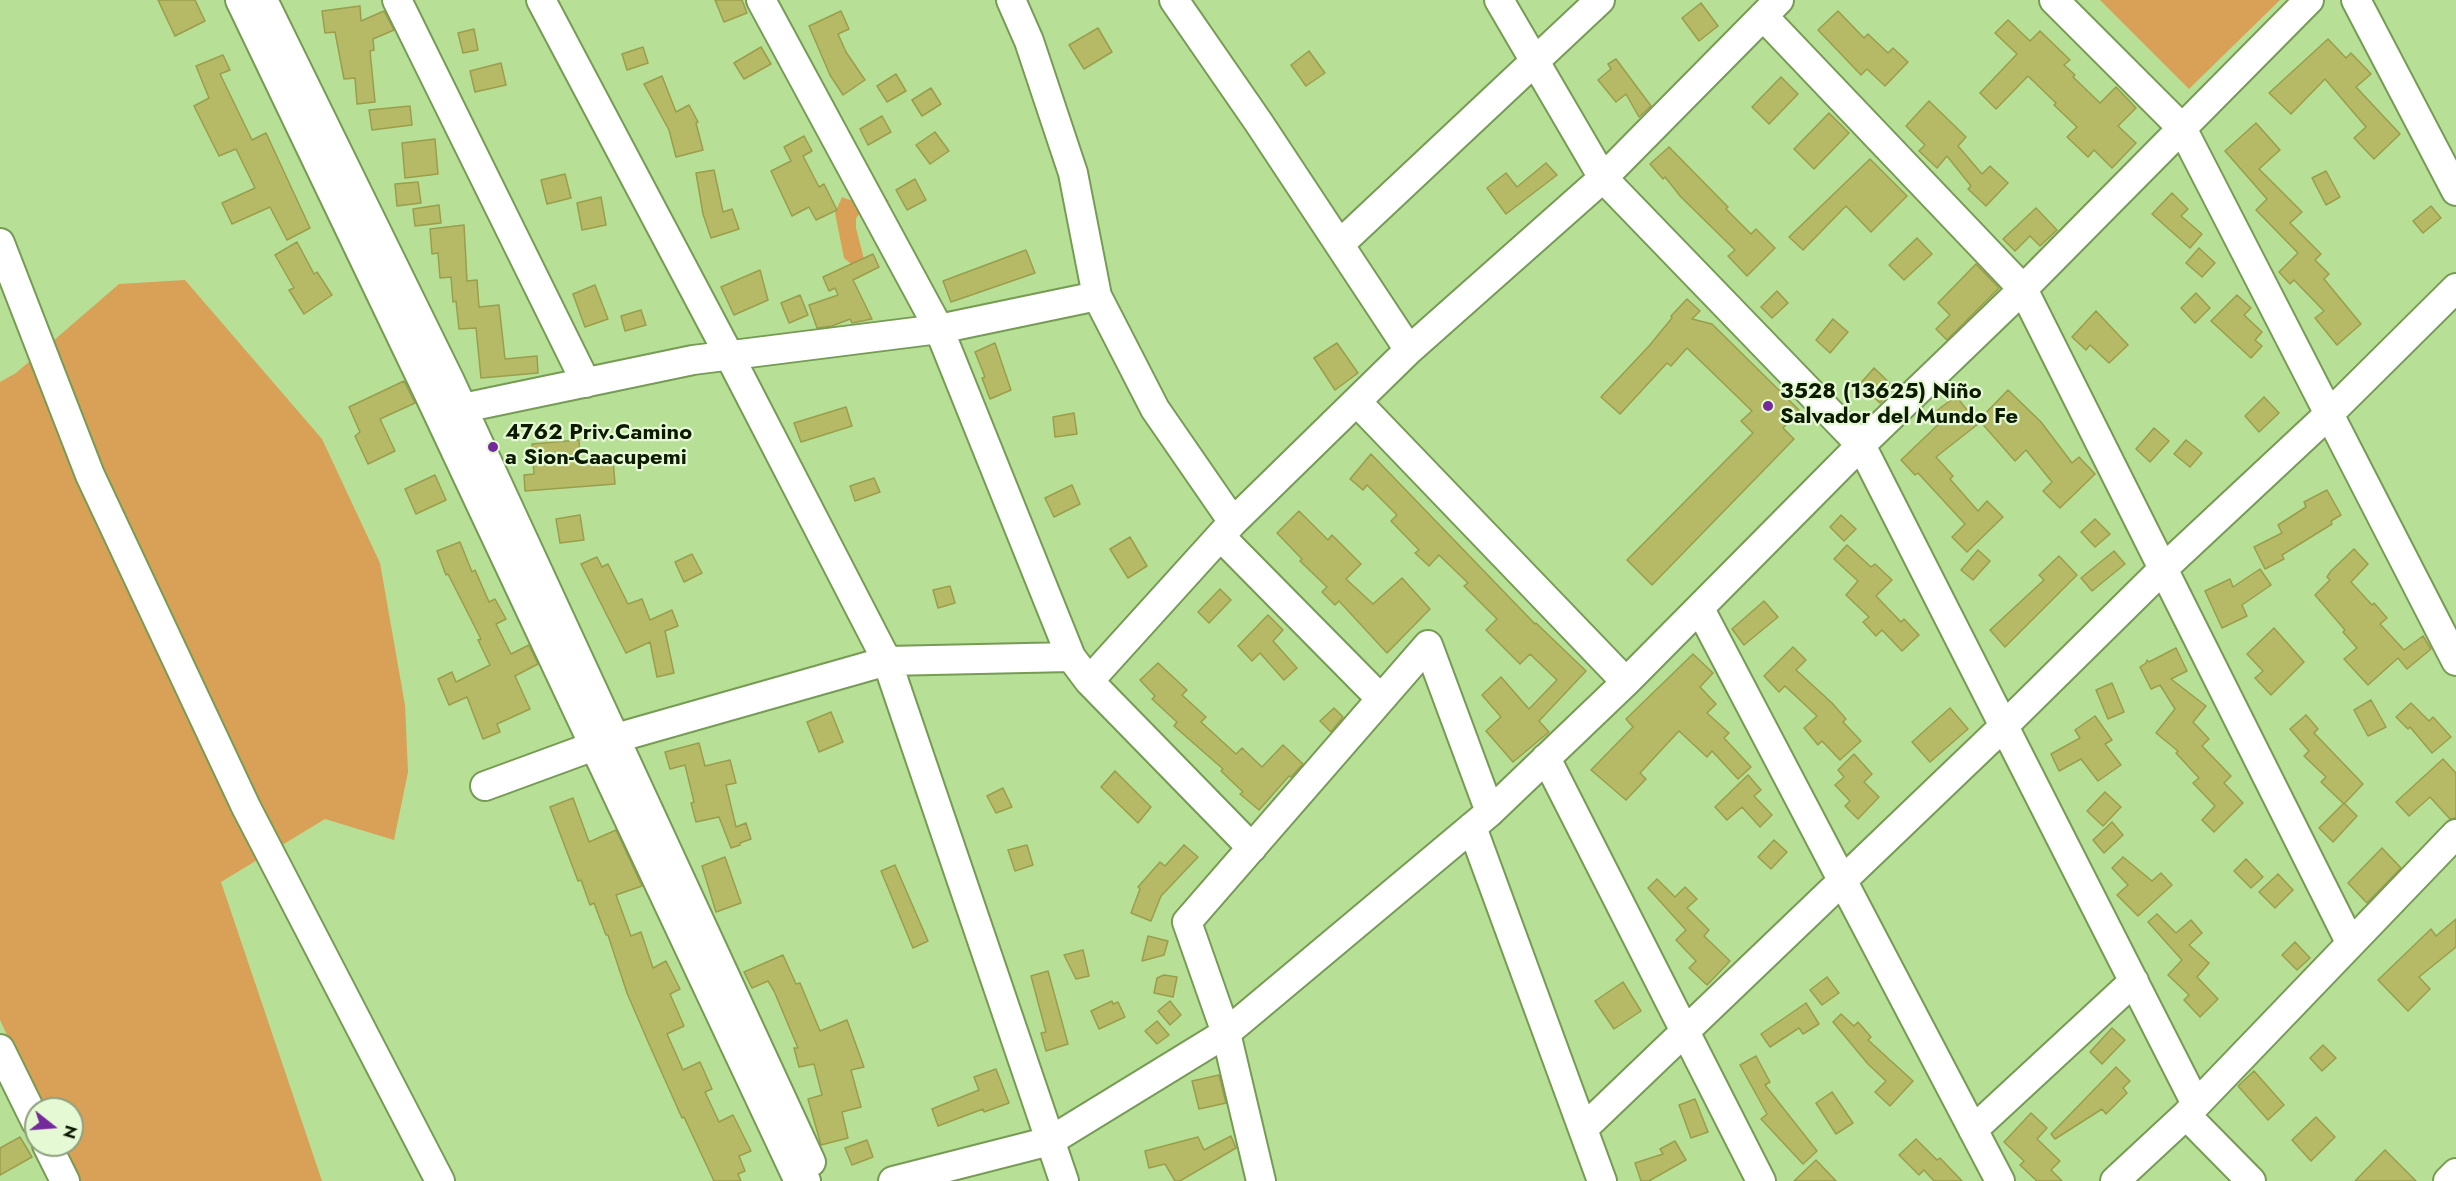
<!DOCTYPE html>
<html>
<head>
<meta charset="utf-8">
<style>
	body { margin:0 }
	#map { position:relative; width:2456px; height:1181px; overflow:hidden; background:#b7df96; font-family:Jost,sans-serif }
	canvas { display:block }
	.north { position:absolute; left:24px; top:1097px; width:60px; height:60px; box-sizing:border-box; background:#e4f9d4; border:2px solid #8ea07f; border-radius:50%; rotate:107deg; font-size:16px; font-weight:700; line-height:24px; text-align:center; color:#0c1a00 }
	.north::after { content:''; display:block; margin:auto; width:21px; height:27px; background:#752a9c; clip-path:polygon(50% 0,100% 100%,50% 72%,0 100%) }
</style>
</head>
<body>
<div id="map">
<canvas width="2456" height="1181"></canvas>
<div class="north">N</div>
</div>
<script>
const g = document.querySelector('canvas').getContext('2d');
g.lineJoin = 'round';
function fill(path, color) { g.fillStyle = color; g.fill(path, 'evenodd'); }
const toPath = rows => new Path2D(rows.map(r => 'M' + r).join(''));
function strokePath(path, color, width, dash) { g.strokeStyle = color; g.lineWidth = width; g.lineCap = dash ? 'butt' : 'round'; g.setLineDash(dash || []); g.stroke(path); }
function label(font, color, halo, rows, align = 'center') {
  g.font = font + ' Jost,sans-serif'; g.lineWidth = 4.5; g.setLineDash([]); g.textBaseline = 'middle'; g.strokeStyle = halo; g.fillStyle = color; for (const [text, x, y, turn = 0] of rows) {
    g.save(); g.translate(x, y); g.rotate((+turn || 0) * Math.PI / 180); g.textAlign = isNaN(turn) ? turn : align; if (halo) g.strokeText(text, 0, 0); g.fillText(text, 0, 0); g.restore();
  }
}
const green = toPath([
	[2100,0,2280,0,2189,89],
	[863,176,889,201,879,209,858,215,856,219,856,228,864,259,857,269,844,258,835,213,842,197,850,200,854,199],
	[185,280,322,439,380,563,405,705,408,772,394,840,325,819,221,882,322,1181,74,1181,58,1145,72,1145,72,1109,41,1109,0,1020,0,382,16,373,119,284]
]);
const building = toPath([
	[158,0,195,0,205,21,175,36,158,0],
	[715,0,742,0,747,13,724,22,715,0],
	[1701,3,1718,26,1699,41,1682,18,1701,3],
	[360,6,361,21,384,11,394,30,373,39,374,50,370,51,375,102,357,104,355,78,344,79,335,32,325,33,322,11,360,6],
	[841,11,849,29,838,34,846,52,865,80,843,95,830,75,809,26,841,11],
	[1838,11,1864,38,1868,34,1888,53,1893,48,1908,62,1885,86,1867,69,1861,75,1818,30,1838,11],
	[2008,20,2030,41,2040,31,2070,60,2064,65,2075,75,2073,77,2100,103,2116,87,2136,108,2118,126,2136,143,2112,168,2094,150,2088,157,2067,137,2077,127,2054,105,2056,103,2028,76,1996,109,1980,93,2017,54,1995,33,2008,20],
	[1098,28,1112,52,1084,69,1069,45,1098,28],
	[474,29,478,50,463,53,458,33,474,29],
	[2328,39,2346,58,2351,53,2371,74,2356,87,2400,134,2374,159,2354,138,2366,127,2325,79,2291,114,2269,93,2328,39],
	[643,47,648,63,627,70,622,54,643,47],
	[761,47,771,64,744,79,734,63,761,47],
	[1309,51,1325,73,1306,86,1291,65,1309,51],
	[223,55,230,70,220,74,252,140,266,133,310,228,287,240,270,207,232,224,222,203,255,188,236,149,219,156,194,106,209,98,196,66,223,55],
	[1616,59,1651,106,1639,117,1626,94,1616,102,1598,80,1611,69,1608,64,1616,59],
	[501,63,506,85,475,92,470,71,501,63],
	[896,74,906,91,887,102,877,86,896,74],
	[662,76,676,112,689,105,698,122,696,123,703,150,676,157,669,130,644,84,662,76],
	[1781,77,1798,94,1769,124,1752,107,1781,77],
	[931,88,941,104,922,116,912,100,931,88],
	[1929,101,1966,137,1958,146,1982,174,1990,166,2008,183,1986,206,1968,189,1971,186,1947,156,1937,168,1919,151,1925,145,1906,126,1929,101],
	[410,106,412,125,372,130,369,110,410,106],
	[1829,113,1849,133,1814,169,1794,149,1829,113],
	[882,116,891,132,868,145,860,129,882,116],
	[2256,123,2280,150,2259,169,2302,212,2290,223,2321,254,2315,260,2329,274,2324,279,2361,324,2337,345,2315,318,2324,311,2294,280,2290,284,2279,272,2298,253,2256,210,2267,199,2225,151,2256,123],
	[935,132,949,151,930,164,916,145,935,132],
	[804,136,812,151,803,156,819,187,824,184,837,210,816,220,809,207,792,216,771,171,791,161,784,147,804,136],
	[435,139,438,174,405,178,402,143,435,139],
	[1669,147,1728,207,1726,209,1751,234,1756,229,1775,248,1747,276,1728,256,1735,250,1681,197,1665,177,1663,179,1650,164,1669,147],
	[1870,159,1907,196,1871,232,1846,206,1803,250,1789,237,1870,159],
	[1546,163,1557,175,1506,214,1487,188,1506,173,1517,187,1546,163],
	[714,170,723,212,732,209,739,229,711,238,703,214,696,173,714,170],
	[2326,171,2340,197,2326,205,2312,178,2326,171],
	[565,174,571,198,547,204,541,180,565,174],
	[915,179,926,200,907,210,896,190,915,179],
	[418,182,421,203,397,206,395,184,418,182],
	[2172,193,2188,209,2181,216,2202,234,2190,248,2152,214,2172,193],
	[601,197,606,225,582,230,577,203,601,197],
	[439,205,441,223,415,226,413,209,439,205],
	[2431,206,2441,218,2423,233,2413,221,2431,206],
	[2036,208,2057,230,2040,246,2030,236,2015,251,2003,239,2036,208],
	[464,225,467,281,477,280,479,307,499,305,505,359,537,356,538,373,481,378,476,328,459,329,456,301,453,302,451,277,440,278,438,253,432,254,430,229,464,225],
	[1917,238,1932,254,1904,280,1889,265,1917,238],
	[297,242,314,274,317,272,332,295,304,314,289,290,294,288,275,255,297,242],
	[2199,248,2215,263,2202,277,2186,263,2199,248],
	[1026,250,1035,273,951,302,943,281,1026,250],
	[873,254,879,267,853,280,872,319,852,323,850,319,832,326,817,328,809,305,838,295,835,288,829,291,823,277,873,254],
	[1976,264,1999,288,1947,340,1936,329,1950,315,1938,303,1976,264],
	[760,270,768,300,734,315,721,287,760,270],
	[595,285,608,319,585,327,573,294,595,285],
	[1777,291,1788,303,1772,318,1761,307,1777,291],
	[2196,293,2210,308,2195,323,2181,308,2196,293],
	[800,295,808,315,789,323,781,303,800,295],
	[2237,295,2251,308,2244,315,2262,332,2255,340,2262,346,2251,358,2211,321,2237,295],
	[1687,299,1700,311,1692,319,1712,324,1799,410,1783,428,1794,439,1652,585,1627,560,1753,433,1741,421,1752,411,1687,348,1671,366,1667,363,1620,414,1601,397,1649,346,1672,318,1671,316,1687,299],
	[641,310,646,325,625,331,621,316,641,310],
	[2096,311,2128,345,2109,363,2090,345,2086,350,2072,337,2096,311],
	[1833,319,1848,332,1830,353,1816,340,1833,319],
	[995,343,1011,390,990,399,982,378,985,377,975,352,995,343],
	[1337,343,1358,373,1335,390,1314,358,1337,343],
	[1874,368,1894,387,1880,403,1860,384,1874,368],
	[404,381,415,403,380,419,395,451,368,464,355,436,360,432,349,407,404,381],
	[2008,390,2041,422,2072,463,2079,457,2095,474,2060,508,2043,491,2052,482,2026,450,2015,461,1979,420,2008,390],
	[1956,396,1978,424,1936,457,1953,476,1950,479,1978,511,1987,501,2003,517,1967,552,1952,537,1965,524,1918,473,1915,475,1901,460,1942,421,1935,412,1956,396],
	[2264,397,2279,413,2259,432,2245,416,2264,397],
	[846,407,852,426,801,442,794,423,846,407],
	[1074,413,1077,434,1055,437,1053,417,1074,413],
	[2154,428,2169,441,2150,462,2136,449,2154,428],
	[579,440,580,463,613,460,615,484,525,491,524,475,534,474,532,444,579,440],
	[2186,440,2202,453,2190,467,2174,454,2186,440],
	[1371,454,1535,624,1536,623,1586,671,1539,721,1549,732,1513,762,1486,731,1501,717,1482,695,1501,677,1529,709,1557,680,1530,654,1520,664,1486,630,1497,619,1464,586,1468,583,1439,555,1429,566,1415,553,1419,550,1391,521,1397,515,1367,485,1363,490,1350,479,1371,454],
	[435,475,446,500,416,514,405,489,435,475],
	[874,478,880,492,855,501,850,486,874,478],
	[1072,485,1080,504,1054,517,1045,498,1072,485],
	[2327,490,2341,515,2331,521,2332,524,2282,555,2284,559,2265,569,2254,547,2282,533,2278,525,2306,507,2304,502,2327,490],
	[1299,511,1328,540,1332,535,1361,564,1346,579,1373,604,1402,578,1430,609,1387,653,1339,601,1335,605,1322,592,1327,587,1300,561,1302,559,1277,533,1299,511],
	[580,515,584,540,560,543,556,519,580,515],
	[1841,515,1856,529,1844,541,1830,527,1841,515],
	[2095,519,2110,534,2095,547,2081,532,2095,519],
	[1130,537,1147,566,1128,578,1110,549,1130,537],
	[460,542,472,572,475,570,489,602,495,599,506,619,496,624,511,654,529,645,538,664,515,676,530,709,497,724,500,732,483,739,467,697,449,705,438,679,452,672,456,682,490,665,478,640,481,639,448,574,446,575,437,551,460,542],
	[1847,545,1871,567,1875,564,1892,580,1876,596,1901,622,1904,619,1919,635,1902,651,1882,630,1876,636,1863,622,1869,617,1846,595,1858,581,1834,559,1847,545],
	[2354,549,2368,564,2351,582,2372,605,2374,603,2387,618,2380,624,2404,650,2423,636,2431,649,2407,669,2398,658,2368,685,2344,659,2357,648,2343,632,2345,630,2315,595,2330,580,2327,577,2331,571,2354,549],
	[1978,550,1990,561,1973,580,1961,570,1978,550],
	[2114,551,2125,564,2092,591,2081,578,2114,551],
	[692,554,702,573,684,582,675,562,692,554],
	[2059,556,2077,575,2005,647,1990,630,2044,580,2039,575,2059,556],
	[597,557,602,567,608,564,628,604,642,599,650,620,672,610,678,626,665,631,674,673,657,677,650,642,626,653,581,564,597,557],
	[2260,569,2271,585,2242,605,2247,616,2222,628,2205,591,2230,579,2233,587,2260,569],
	[950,586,955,603,938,608,933,590,950,586],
	[1220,589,1231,600,1209,623,1198,612,1220,589],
	[1764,601,1778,617,1744,645,1732,629,1764,601],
	[1268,615,1283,630,1273,641,1297,668,1284,680,1260,653,1252,661,1238,646,1268,615],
	[2274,628,2304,662,2271,695,2255,678,2263,671,2247,654,2274,628],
	[1793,647,1806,660,1796,670,1832,703,1846,719,1843,722,1861,741,1840,760,1822,741,1818,745,1804,728,1817,716,1785,686,1779,692,1764,676,1793,647],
	[2176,648,2187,671,2171,679,2206,706,2193,722,2209,739,2202,746,2231,776,2224,783,2243,803,2214,832,2202,820,2215,806,2193,783,2199,778,2176,753,2178,751,2156,733,2175,709,2160,685,2151,689,2140,667,2146,663,2147,660,2149,662,2176,648],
	[1693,654,1713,673,1700,687,1716,704,1707,713,1729,733,1724,738,1751,767,1738,779,1712,751,1707,757,1679,731,1640,773,1646,779,1626,800,1591,770,1633,727,1626,719,1693,654],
	[1158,663,1187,690,1182,695,1206,717,1201,722,1236,754,1242,748,1262,767,1283,745,1303,764,1291,777,1289,776,1259,810,1240,794,1243,792,1221,771,1223,769,1174,726,1177,722,1152,699,1155,696,1140,680,1158,663],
	[2112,683,2124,712,2108,719,2096,690,2112,683],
	[2371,700,2386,727,2368,736,2354,710,2371,700],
	[2411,703,2429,721,2433,717,2451,737,2432,753,2410,727,2408,729,2396,717,2411,703],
	[1334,708,1343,717,1331,732,1320,721,1334,708],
	[1950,708,1968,729,1930,762,1912,742,1950,708],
	[831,712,843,742,819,752,807,722,831,712],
	[2306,715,2318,729,2314,733,2363,784,2344,804,2321,782,2326,777,2304,756,2309,751,2290,729,2306,715],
	[2095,716,2112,740,2105,744,2121,765,2098,781,2081,759,2059,771,2051,754,2080,738,2075,730,2095,716],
	[699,743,705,766,730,760,736,783,726,785,736,827,746,823,751,839,740,843,740,845,731,848,719,817,696,822,691,803,694,802,685,765,670,769,665,752,699,743],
	[1854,754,1872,774,1864,782,1879,797,1858,819,1845,806,1850,801,1835,785,1844,777,1838,770,1854,754],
	[2443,759,2456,773,2456,818,2450,819,2430,797,2409,816,2396,802,2443,759],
	[1115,771,1151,807,1138,823,1101,787,1115,771],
	[1748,775,1761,790,1754,796,1772,815,1760,827,1742,807,1727,820,1715,807,1748,775],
	[1003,788,1012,807,996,813,987,796,1003,788],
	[2105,792,2121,807,2103,826,2087,811,2105,792],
	[573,798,589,842,616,830,642,886,616,895,631,936,641,932,653,968,666,961,680,989,670,994,684,1026,667,1034,683,1070,700,1062,712,1089,705,1092,719,1122,733,1115,751,1151,739,1156,745,1171,738,1174,741,1181,714,1181,684,1117,682,1118,649,1044,627,993,608,935,606,935,594,903,590,905,581,880,578,881,550,807,573,798],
	[2344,803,2357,816,2333,842,2319,828,2344,803],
	[2112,822,2123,835,2104,853,2093,840,2112,822],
	[1774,840,1787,852,1771,869,1758,857,1774,840],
	[1027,845,1033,865,1015,871,1008,850,1027,845],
	[1184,845,1198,857,1161,896,1151,921,1131,913,1140,889,1138,887,1160,862,1165,866,1184,845],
	[2382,848,2401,868,2367,903,2348,883,2382,848],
	[725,857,741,903,716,912,702,866,725,857],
	[2123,857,2152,881,2161,873,2172,885,2138,916,2117,895,2128,885,2112,868,2123,857],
	[2246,859,2263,877,2251,888,2234,871,2246,859],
	[895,865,928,941,913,948,881,871,895,865],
	[2278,874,2293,890,2275,908,2259,892,2278,874],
	[1657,879,1675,897,1685,887,1697,899,1687,908,1709,930,1704,936,1730,961,1707,985,1689,968,1696,961,1676,940,1686,930,1648,888,1657,879],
	[2157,914,2176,933,2191,920,2202,933,2189,945,2209,963,2197,977,2218,999,2200,1017,2184,1000,2189,995,2168,975,2182,960,2148,922,2157,914],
	[2456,919,2456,947,2419,977,2430,989,2408,1011,2378,980,2431,929,2436,936,2456,919],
	[1148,936,1168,941,1164,955,1142,961,1148,936],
	[2295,942,2310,958,2297,970,2282,955,2295,942],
	[1083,950,1089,976,1076,979,1064,955,1083,950],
	[783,955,796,984,800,983,820,1031,847,1020,864,1067,851,1070,861,1107,842,1112,848,1138,821,1145,808,1099,822,1095,814,1064,799,1067,794,1048,798,1048,774,991,768,981,752,988,744,972,783,955],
	[1048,971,1068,1044,1046,1051,1041,1033,1046,1032,1031,976,1048,971],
	[1164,975,1177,977,1173,997,1154,993,1157,978,1164,975],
	[1827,977,1839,993,1822,1005,1810,990,1827,977],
	[1623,982,1641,1011,1614,1029,1595,1001,1623,982],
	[1112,1001,1113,1004,1118,1002,1125,1017,1099,1029,1091,1011,1112,1001],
	[1170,1001,1181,1015,1170,1025,1158,1011,1170,1001],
	[1806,1003,1819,1024,1803,1034,1799,1028,1770,1047,1761,1034,1806,1003],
	[1841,1014,1854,1026,1858,1022,1871,1037,1868,1040,1913,1081,1890,1106,1875,1092,1886,1081,1868,1064,1833,1022,1841,1014],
	[1157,1021,1169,1035,1157,1044,1145,1031,1157,1021],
	[2112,1028,2125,1040,2102,1064,2090,1052,2112,1028],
	[2323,1045,2336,1058,2322,1071,2310,1058,2323,1045],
	[1756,1056,1770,1082,1765,1085,1817,1151,1803,1164,1761,1119,1767,1114,1740,1065,1756,1056],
	[2116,1067,2130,1081,2123,1088,2127,1093,2106,1114,2102,1109,2055,1139,2051,1134,2116,1067],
	[996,1069,1009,1103,984,1112,983,1109,938,1126,932,1109,979,1090,974,1077,996,1069],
	[2254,1071,2284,1105,2268,1120,2238,1086,2254,1071],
	[1219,1075,1226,1103,1199,1109,1192,1081,1219,1075],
	[1832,1092,1853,1123,1836,1134,1816,1103,1832,1092],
	[1695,1099,1708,1132,1691,1138,1679,1105,1695,1099],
	[2031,1113,2047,1128,2037,1139,2060,1161,2051,1170,2062,1181,2037,1181,2020,1165,2024,1161,2004,1142,2031,1113],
	[2316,1117,2335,1137,2311,1161,2292,1140,2316,1117],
	[1231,1136,1236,1148,1180,1181,1175,1181,1165,1164,1149,1168,1145,1151,1198,1137,1204,1150,1231,1136],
	[20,1137,32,1157,0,1175,0,1148,20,1137],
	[1916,1139,1937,1160,1940,1158,1962,1181,1934,1181,1924,1170,1919,1175,1899,1155,1916,1139],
	[867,1140,873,1157,852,1165,845,1148,867,1140],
	[1675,1141,1686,1160,1649,1181,1641,1181,1635,1163,1663,1154,1660,1149,1675,1141],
	[2385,1150,2416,1181,2355,1181,2385,1150],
	[1816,1160,1836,1181,1794,1181,1816,1160]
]);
const minor = toPath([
	[240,0,426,388,796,1175,806,1181],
	[263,0,449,379,811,1162],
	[397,0,586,383],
	[541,0,729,355,887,661,1064,1181],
	[761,0,939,329,1071,657,1089,681,1252,848],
	[1011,0,1029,41,1073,173,1097,296,1155,409,1233,522],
	[1174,0,1259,123,1409,350],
	[1499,0,1603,178,1861,445,2196,1104],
	[2054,0,2182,128,2456,661],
	[2356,0,2456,191],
	[1763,16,2023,289,2350,942],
	[0,243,90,475,246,807,440,1181],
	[1340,244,1600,0],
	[1357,402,1626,682],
	[444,412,693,360,939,329,1097,296],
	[1221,537,1381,699],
	[1700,609,2000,1181],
	[1089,681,1233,522,1409,350,1603,178,1779,0],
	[1546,758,1761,1181],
	[485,786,616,738,887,661,1071,657],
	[1472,827,1602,1181],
	[0,1049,36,1122],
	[2186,1115,2251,1181],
	[1583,1129,2004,726,2163,569,2329,414,2456,288],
	[1973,1130,2134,981],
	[47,1145,65,1181],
	[893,1181,1050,1141,1226,1033,1490,812,1626,682,1861,445,2023,289,2309,0],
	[1261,1181,1226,1033,1187,922,1428,645,1490,812],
	[2115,1181,2186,1115,2456,834],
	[2448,1181,2456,1173]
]);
const markers = [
	[1768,406,6,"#752a9c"],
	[493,447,6,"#752a9c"]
];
const poiNames = [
	["3528 (13625) Niño",1780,393],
	["Salvador del Mundo Fe",1780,418],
	["4762 Priv.Camino",505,434],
	["a Sion-Caacupemi",505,459]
];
fill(green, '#d9a058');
fill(building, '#b6ba67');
strokePath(building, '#9a9e4b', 1.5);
strokePath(minor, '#769b54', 32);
strokePath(minor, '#fff', 28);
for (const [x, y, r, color] of markers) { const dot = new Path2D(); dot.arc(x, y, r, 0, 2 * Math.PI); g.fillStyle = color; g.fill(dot); strokePath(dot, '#e4f9d4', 2); }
label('bold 22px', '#0c1a00', '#e4f9d4', poiNames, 'left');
</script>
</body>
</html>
